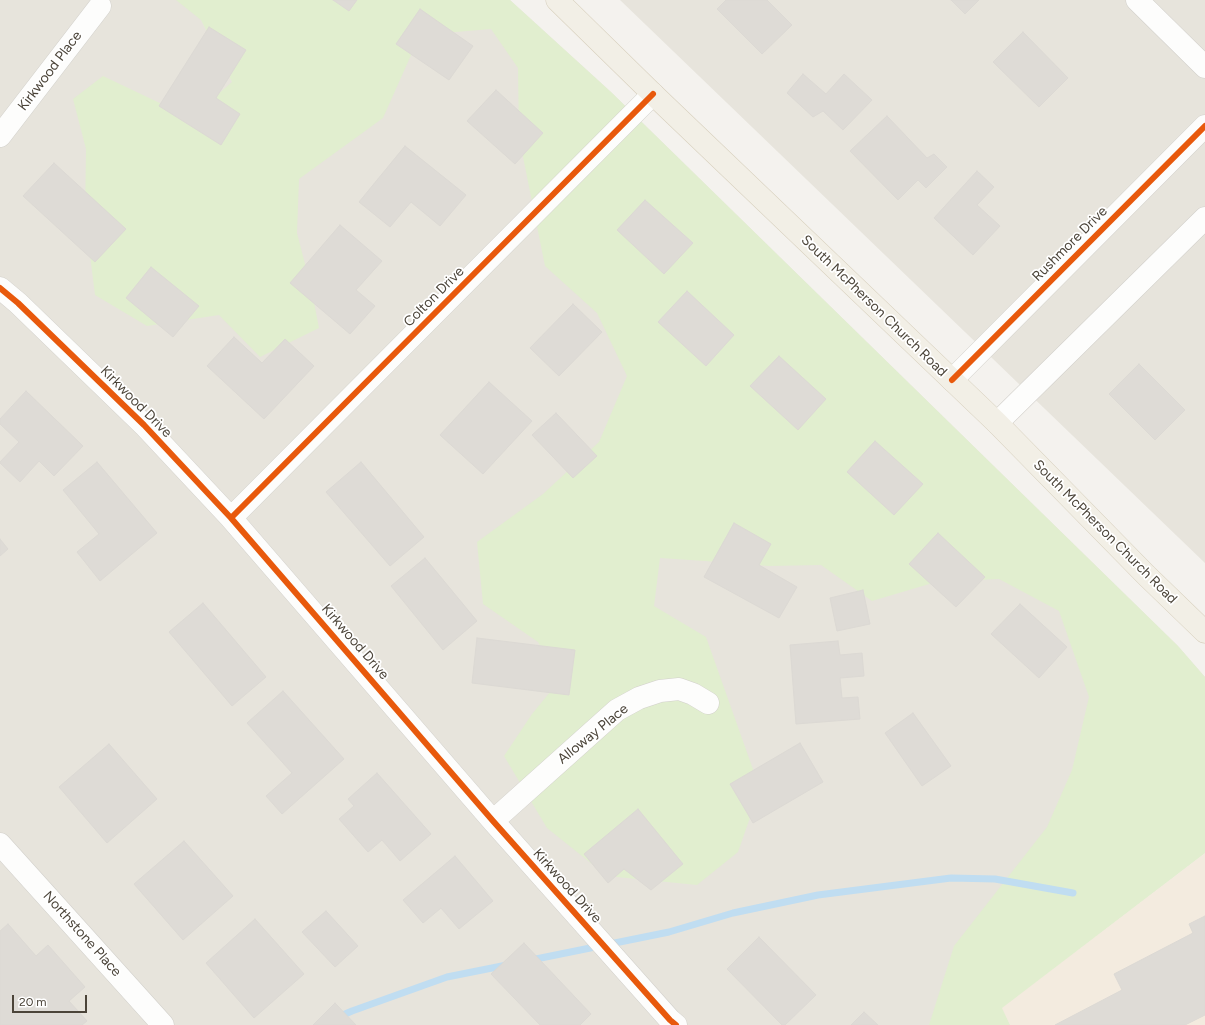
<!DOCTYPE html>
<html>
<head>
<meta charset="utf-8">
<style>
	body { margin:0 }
	#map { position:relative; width:1205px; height:1025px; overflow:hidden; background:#f4f2ee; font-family:Figtree,sans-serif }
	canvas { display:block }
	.scale { position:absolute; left:12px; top:995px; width:75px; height:18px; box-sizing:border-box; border:2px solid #4b4439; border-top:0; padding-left:5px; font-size:12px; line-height:14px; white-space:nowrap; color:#4b4439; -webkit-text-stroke:3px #fff; paint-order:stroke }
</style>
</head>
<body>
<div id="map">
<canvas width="1205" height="1025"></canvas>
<div class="scale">20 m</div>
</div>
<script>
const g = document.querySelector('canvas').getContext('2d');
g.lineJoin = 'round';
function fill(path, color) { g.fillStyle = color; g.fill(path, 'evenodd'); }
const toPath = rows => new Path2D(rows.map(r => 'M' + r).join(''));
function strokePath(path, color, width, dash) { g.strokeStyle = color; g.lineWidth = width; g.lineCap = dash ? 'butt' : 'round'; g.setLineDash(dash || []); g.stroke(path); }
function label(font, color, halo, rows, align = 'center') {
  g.font = font + ' Figtree,sans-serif'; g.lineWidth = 3.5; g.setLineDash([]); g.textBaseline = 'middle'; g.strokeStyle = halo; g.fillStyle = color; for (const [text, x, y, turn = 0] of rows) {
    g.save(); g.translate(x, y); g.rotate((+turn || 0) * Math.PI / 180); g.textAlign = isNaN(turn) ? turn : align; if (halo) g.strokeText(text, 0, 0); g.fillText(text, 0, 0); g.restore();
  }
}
const residential = toPath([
	[0,0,510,0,611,92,1178,646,1205,677,1205,853,1002,1008,1010,1025,0,1025],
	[620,0,1205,0,1205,563]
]);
const commercial = toPath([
	[1205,853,1205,1025,1010,1025,1001,1008]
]);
const green = toPath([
	[176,0,510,0,611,92,1178,646,1205,677,1205,853,1002,1008,1010,1025,929,1025,954,946,1047,827,1072,770,1089,697,1059,611,999,579,936,582,872,601,821,565,769,566,705,561,660,558,654,606,706,637,760,789,738,852,697,885,607,876,547,828,504,756,532,714,560,680,538,642,483,604,477,542,543,494,599,442,627,376,597,313,545,266,519,137,518,68,491,29,420,35,383,118,299,179,297,233,311,287,319,328,260,357,219,315,147,326,95,295,85,215,86,149,73,99,103,76,166,106,209,102,232,82,201,20]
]);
const stream = toPath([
	[531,960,669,932,733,913,818,895,951,878,995,879,1073,893],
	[320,1025,352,1011,447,977,507,965]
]);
const building = toPath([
	[333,0,357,0,349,11,333,0],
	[726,0,767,0,792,25,762,54,717,9,726,0],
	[951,0,979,0,965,14,951,0],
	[420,9,473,46,449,80,396,44,420,9],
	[209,27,246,50,216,98,240,114,221,145,159,106,209,27],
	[1023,32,1068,78,1039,107,993,62,1023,32],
	[803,74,826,94,844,74,872,100,843,130,823,111,813,117,787,93,803,74],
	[496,90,543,133,515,164,467,121,496,90],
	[887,116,927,158,934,154,947,167,926,188,918,180,898,200,850,151,887,116],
	[405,146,466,195,440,226,411,202,390,227,359,202,405,146],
	[54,163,126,229,95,262,23,196,54,163],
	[977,171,994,187,977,205,1000,226,973,255,934,218,977,171],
	[645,200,693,243,664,274,617,230,645,200],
	[340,225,382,261,356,290,375,306,350,334,290,283,340,225],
	[151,267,199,306,173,337,126,298,151,267],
	[687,291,734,335,706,366,658,322,687,291],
	[573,304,602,332,559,376,530,348,573,304],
	[234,337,262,363,285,339,314,366,264,419,207,366,234,337],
	[779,356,826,399,798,430,750,386,779,356],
	[1139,364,1185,410,1155,440,1109,394,1139,364],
	[489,382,532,421,483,474,440,435,489,382],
	[26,391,83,446,54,476,39,461,20,482,0,463,0,462,19,442,0,424,0,419,26,391],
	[556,413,597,456,573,478,532,435,556,413],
	[875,441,923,484,894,515,847,472,875,441],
	[97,462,157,533,100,581,77,552,99,534,63,490,97,462],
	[361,462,424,537,390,566,326,492,361,462],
	[734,523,771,544,759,565,797,587,779,618,704,577,734,523],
	[938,533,985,577,956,607,909,564,938,533],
	[0,539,8,549,0,556,0,539],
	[425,558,477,621,443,650,391,586,425,558],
	[863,590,870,624,837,631,830,598,863,590],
	[203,603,266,677,232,706,169,632,203,603],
	[1020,604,1067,647,1039,678,991,634,1020,604],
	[477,638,575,650,569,695,472,683,477,638],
	[838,641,840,655,862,653,864,676,840,678,842,698,858,697,860,719,796,724,790,645,838,641],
	[283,691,344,759,282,814,266,796,292,773,247,723,283,691],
	[913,713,951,766,922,786,885,733,913,713],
	[800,743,823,782,753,823,730,784,800,743],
	[109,744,157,799,107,843,59,787,109,744],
	[377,773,431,834,400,861,382,840,368,852,339,819,354,806,348,799,377,773],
	[638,809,683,864,651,890,624,869,608,883,584,854,638,809],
	[184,841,233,896,183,940,134,884,184,841],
	[455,856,493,901,459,929,441,908,423,923,403,900,455,856],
	[326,911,358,946,335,967,302,932,326,911],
	[1205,916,1205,1015,1185,1025,1055,1025,1122,990,1114,974,1193,933,1189,924,1205,916],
	[255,919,304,974,254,1018,206,963,255,919],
	[8,924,36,956,48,945,85,987,69,1001,87,1021,82,1025,0,1025,0,931,8,924],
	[759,937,816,995,785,1025,782,1025,727,969,759,937],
	[524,943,591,1014,580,1025,540,1025,491,974,524,943],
	[335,1003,356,1025,313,1025,335,1003],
	[864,1012,878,1025,851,1025,864,1012]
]);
const minor = toPath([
	[1137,0,1205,67],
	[0,136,100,6],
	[0,288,18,303,144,425,231,518,493,821,670,1020,676,1025],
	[952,380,1205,126],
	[997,423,1205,218],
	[231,518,653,94],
	[493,821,617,710,639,698,660,691,679,689,693,694,708,703],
	[0,844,163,1025]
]);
const major = toPath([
	[557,0,653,94,997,423,1146,575,1205,632]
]);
const cycleway = toPath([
	[0,288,18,303,144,425,231,518,493,821,670,1020,676,1025],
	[952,380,1205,126],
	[231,518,653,94]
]);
const streetNames = [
	["Kirkwood Place",50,71,-53],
	["Rushmore Drive",1070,244,-45],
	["Colton Drive",434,297,-45],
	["South McPherson Church Road",874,306,44],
	["Kirkwood Drive",136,402,45],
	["South McPherson Church Road",1105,532,45],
	["Kirkwood Drive",355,642,49],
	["Alloway Place",593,734,-39],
	["Kirkwood Drive",567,886,48],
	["Northstone Place",82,934,48]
];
fill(residential, '#e7e4dc');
fill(commercial, '#f3ebdf');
fill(green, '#e1eecf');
strokePath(stream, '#c0ddf1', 7);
fill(building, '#dedbd6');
strokePath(building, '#dcd9d4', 1);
strokePath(minor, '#d2d0cb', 23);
strokePath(major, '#d6cebb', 23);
strokePath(minor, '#fdfdfc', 22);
strokePath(major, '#f2efe6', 22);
strokePath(cycleway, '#e8590c', 6);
label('14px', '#4b4439', '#fff', streetNames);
</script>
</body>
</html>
